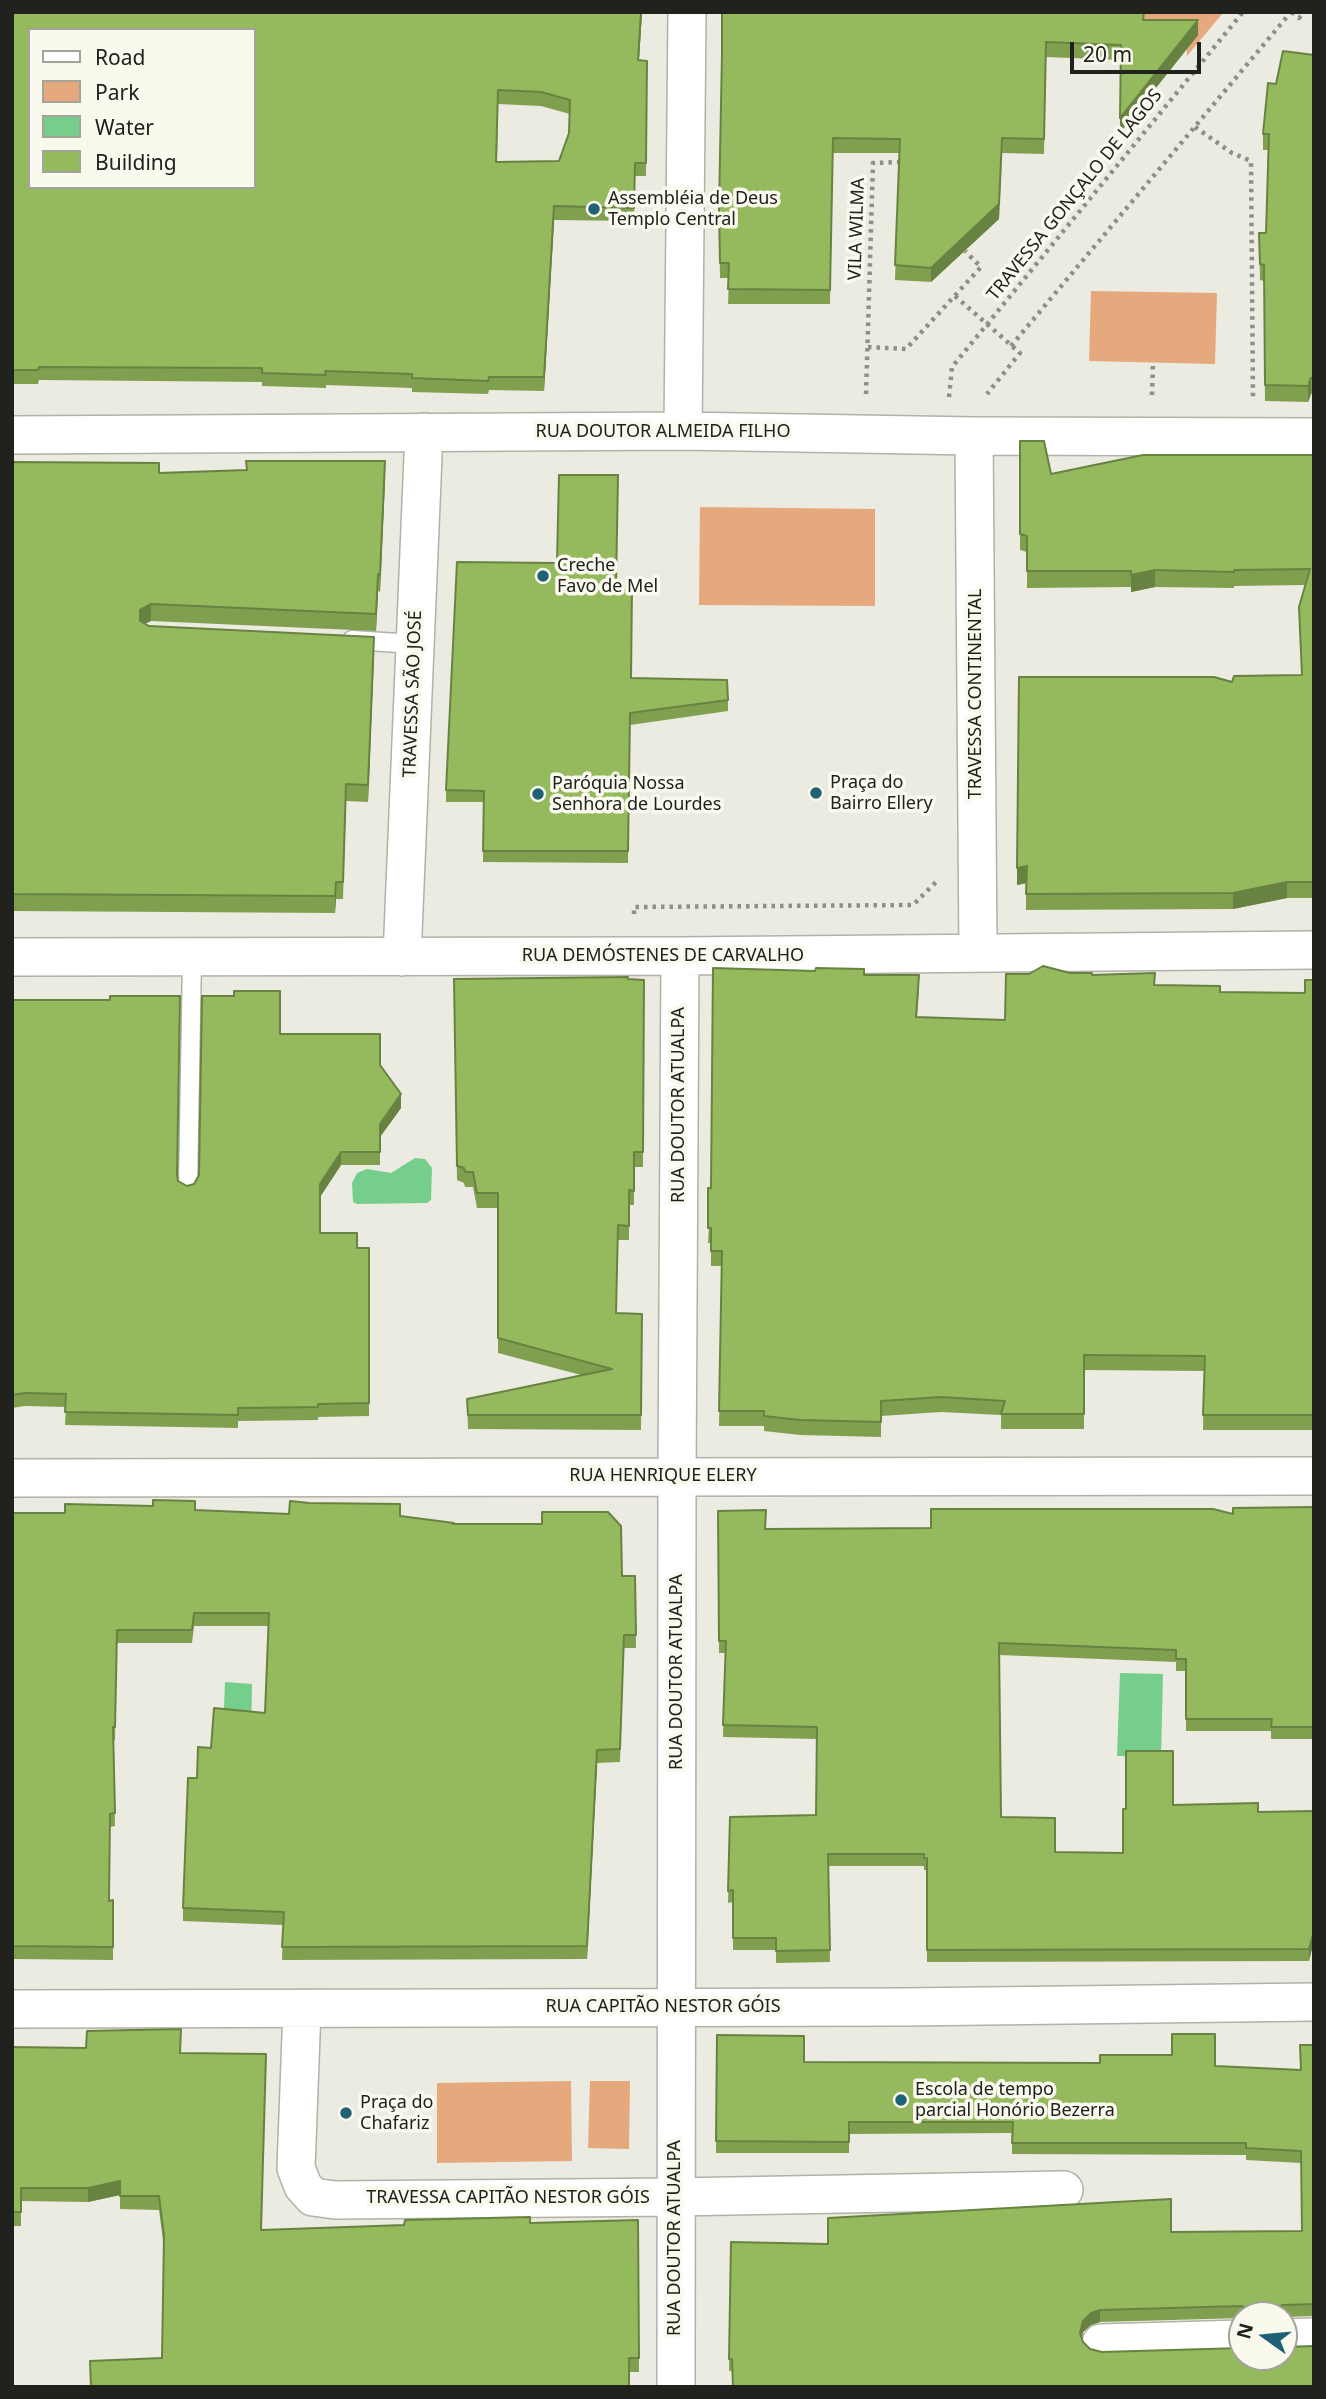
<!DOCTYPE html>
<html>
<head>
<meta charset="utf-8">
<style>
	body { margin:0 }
	#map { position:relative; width:1326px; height:2399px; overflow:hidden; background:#ecebe1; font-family:"Noto Sans",sans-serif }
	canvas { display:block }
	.frame { position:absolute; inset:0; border:14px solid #21211d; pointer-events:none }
	.legend { position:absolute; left:28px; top:28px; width:228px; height:161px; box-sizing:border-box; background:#f9f9ee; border:2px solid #a3a39a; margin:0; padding:9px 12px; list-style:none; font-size:21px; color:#21211d }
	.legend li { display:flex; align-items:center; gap:14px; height:35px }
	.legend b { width:35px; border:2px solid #a3a39a }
	.north { position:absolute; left:1228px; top:2301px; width:70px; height:70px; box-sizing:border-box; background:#f9f9ee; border:2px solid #a3a39a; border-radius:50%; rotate:285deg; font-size:19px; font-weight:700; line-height:28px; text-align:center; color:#21211d }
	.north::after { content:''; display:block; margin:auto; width:24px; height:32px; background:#1f6175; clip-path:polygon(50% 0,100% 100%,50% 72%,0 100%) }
	.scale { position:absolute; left:1070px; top:42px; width:131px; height:32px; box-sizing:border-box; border:4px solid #21211d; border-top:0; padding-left:9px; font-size:21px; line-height:24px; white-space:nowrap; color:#21211d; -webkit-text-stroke:5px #f9f9ee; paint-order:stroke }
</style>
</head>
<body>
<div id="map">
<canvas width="1326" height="2399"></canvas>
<div class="frame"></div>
<ul class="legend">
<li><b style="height:9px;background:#fff"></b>Road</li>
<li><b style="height:19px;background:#e6a97d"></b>Park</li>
<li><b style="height:19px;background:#75ce8c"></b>Water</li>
<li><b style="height:19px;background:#95ba5d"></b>Building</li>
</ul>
<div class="north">N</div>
<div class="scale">20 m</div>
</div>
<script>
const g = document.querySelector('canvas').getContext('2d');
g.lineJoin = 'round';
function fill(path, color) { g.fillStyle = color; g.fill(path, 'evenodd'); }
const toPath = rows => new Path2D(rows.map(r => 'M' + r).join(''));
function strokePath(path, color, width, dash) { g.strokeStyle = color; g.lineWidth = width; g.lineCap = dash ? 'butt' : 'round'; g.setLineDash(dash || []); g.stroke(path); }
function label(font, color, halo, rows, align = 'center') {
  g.font = font + ' "Noto Sans",sans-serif'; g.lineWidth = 7; g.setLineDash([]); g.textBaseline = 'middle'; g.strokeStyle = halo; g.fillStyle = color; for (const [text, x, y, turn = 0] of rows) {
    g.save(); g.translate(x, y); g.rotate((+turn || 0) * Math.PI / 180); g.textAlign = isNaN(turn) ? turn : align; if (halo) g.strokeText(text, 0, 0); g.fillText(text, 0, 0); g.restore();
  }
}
const green = toPath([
	[1144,12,1221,12,1222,14,1187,56,1186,35,1144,35],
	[1091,291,1217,293,1215,364,1089,361],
	[700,507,875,509,875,606,699,605],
	[571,2081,572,2161,437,2163,437,2083],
	[590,2081,630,2081,629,2149,588,2148]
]);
const water = toPath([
	[415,1158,425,1159,432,1168,431,1200,427,1203,357,1204,353,1202,352,1183,357,1173,367,1169,391,1173],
	[1120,1673,1163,1674,1161,1757,1117,1756],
	[225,1682,252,1684,251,1737,223,1735]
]);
const path = toPath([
	[1292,12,1299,18,1305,12],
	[1195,127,1232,153,1251,161,1253,398],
	[955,296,1020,353,987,394],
	[1011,346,1291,12],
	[868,347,906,349,981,267,965,251],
	[866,394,873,163,902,162],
	[1152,395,1153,363],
	[949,397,952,367,1243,12],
	[634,914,634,907,913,905,937,881]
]);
const lane = toPath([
	[352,640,415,644],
	[188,1188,192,957]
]);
const street = toPath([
	[683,431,687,12],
	[12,435,683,431,974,436,1314,437],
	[974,436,978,953],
	[12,957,680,956,1314,950],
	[402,957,424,432],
	[12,1478,1314,1476],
	[12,2009,903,2007,1314,2002],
	[302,2009,296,2168,303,2186,313,2197,335,2200,675,2197,1064,2190],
	[1284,2338,1314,2337],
	[1101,2343,1242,2339],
	[676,2387,677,1476,680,956]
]);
const wall = toPath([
	[12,12,642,12,639,60,647,61,646,176,635,176,634,221,554,220,544,391,489,390,488,394,412,392,412,388,326,385,326,388,262,386,262,382,39,380,38,384,12,384],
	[498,104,541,106,570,114,569,133,559,161,497,162],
	[1144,20,1198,35,1120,133,1121,60,1046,57,1044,154,1002,153,999,219,931,282,895,280,899,153,833,153,830,304,728,304,729,278,720,278,719,208,722,59],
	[1314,55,1314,393,1311,394,1308,402,1265,401,1264,281,1260,280,1259,233,1266,233,1268,150,1263,150,1263,134,1276,84],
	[1020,441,1051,474,1314,455,1314,898,1287,898,1233,909,1026,910,1026,883,1017,885,1232,682,1302,675,1299,607,1305,585,1234,586,1234,588,1155,587,1131,592,1131,587,1027,588,1027,552,1020,550],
	[12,462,159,473,385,478,380,592,378,591,376,631,151,621,145,624,149,626,374,654,368,802,346,801,343,899,336,899,335,913,12,911],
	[557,563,616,586,631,678,728,700,728,711,630,725,628,863,483,862,483,802,446,802,446,790],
	[1070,973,1092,975,1154,985,1220,992,1305,993,1314,980,1314,1430,1203,1430,1204,1371,1084,1370,1084,1429,1001,1429,1001,1415,941,1412,881,1416,881,1437,800,1435,764,1431,764,1426,719,1426,722,1266,711,1266,711,1243,708,1243,711,1188,864,975,919,990,917,1017,1005,1020],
	[454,979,644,980,643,1167,634,1167,634,1205,629,1205,629,1240,618,1240,616,1313,642,1314,641,1430,468,1429,467,1399,581,1375,498,1353,498,1208,477,1208,473,1187,465,1187,464,1183,457,1180],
	[12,1000,177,1175,178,1181,187,1186,194,1184,280,1034,380,1065,401,1108,380,1137,380,1165,341,1165,320,1197,320,1233,357,1248,369,1248,369,1416,318,1417,318,1420,238,1421,238,1428,65,1425,66,1407,25,1406,12,1408],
	[1314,1507,1314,1739,1271,1739,1271,1731,1186,1731,1186,1671,1176,1671,1176,1662,999,1655,1001,1817,1055,1852,1123,1853,1173,1805,1258,1812,1314,1811,1309,1961,927,1962,927,1870,924,1870,924,1866,828,1866,830,1962,776,1963,776,1950,733,1950,733,1902,728,1903,730,1817,816,1815,817,1739,723,1737,725,1653,719,1653,718,1511,766,1529,931,1528,1233,1514],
	[195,1510,289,1514,400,1516,454,1524,622,1576,635,1576,636,1648,624,1648,620,1762,597,1763,587,1959,282,1960,283,1925,183,1921,183,1908,197,1778,211,1748,265,1713,268,1626,194,1626,192,1643,117,1643,115,1740,113,1740,115,1826,110,1827,109,1901,113,1900,113,1960,12,1959,12,1513,65,1513],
	[717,2035,804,2062,1215,2066,1301,2070,1314,2045,1314,2316,1284,2317,1284,2315,1242,2315,1242,2318,1100,2322,1091,2325,1083,2332,1082,2338,729,2371,731,2242,828,2244,1171,2232,1302,2231,1301,2163,1246,2160,1246,2155,1012,2154,1012,2133,849,2134,849,2153,716,2153],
	[12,2047,86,2048,181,2053,261,2230,638,2220,639,2372,629,2372,629,2387,91,2387,90,2361,162,2358,164,2248,159,2210,120,2209,120,2195,88,2202,21,2201,21,2226,12,2226]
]);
const shadedWall = toPath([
	[641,12,642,12,638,74,638,60],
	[1198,20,1198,35,1120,133,1120,118],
	[1002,138,999,219,931,282,931,268],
	[554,206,554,220,544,391,544,377],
	[1311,378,1311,394,1308,402,1308,386],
	[385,461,385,478,380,592,380,575],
	[1155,570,1155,587,1131,592,1131,575],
	[378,574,378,591,376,631,376,614],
	[151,604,151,621,140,626,140,610],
	[374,637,374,654,368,802,368,785],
	[1027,866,1027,883,1017,885,1017,868],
	[336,882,336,899,335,913,335,896],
	[1287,882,1287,898,1233,909,1233,893],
	[401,1094,401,1108,380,1137,380,1124],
	[341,1152,341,1165,320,1197,320,1184],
	[597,1750,597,1763,587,1959,587,1946],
	[1314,1931,1314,1942,1309,1961,1309,1949],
	[120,2181,120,2195,88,2202,88,2188],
	[1283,2305,1283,2315,1267,2315,1274,2308],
	[1100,2310,1100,2322,1091,2325,1083,2332,1080,2344,1080,2333,1083,2321,1091,2313]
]);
const building = toPath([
	[12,12,641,12,638,60,647,61,646,163,635,163,634,208,554,206,544,377,489,377,488,381,412,378,412,374,325,371,326,375,262,373,262,368,39,367,38,370,12,370,12,12],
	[30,30,254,30,254,187,30,187,30,30],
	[498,90,541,92,570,100,569,133,559,161,496,162,498,90],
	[722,12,1144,12,1143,20,1198,20,1120,118,1121,45,1046,42,1044,139,1002,138,999,204,931,268,895,265,900,139,833,138,830,290,728,289,729,263,720,263,719,208,722,53,722,12],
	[1283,51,1314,55,1314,378,1311,378,1308,386,1265,385,1264,265,1260,264,1259,233,1266,233,1269,134,1263,134,1268,83,1276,84,1283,51],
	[1020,441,1044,441,1051,474,1143,455,1314,455,1314,882,1287,882,1233,893,1026,894,1027,866,1017,868,1019,677,1214,677,1232,682,1234,676,1302,675,1299,607,1310,569,1234,570,1234,572,1155,570,1131,575,1131,571,1027,571,1027,536,1020,534,1020,441],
	[246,461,385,461,380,575,378,574,376,614,151,604,140,610,140,621,149,626,374,637,368,785,346,784,343,882,336,882,335,896,12,894,12,462,159,463,159,473,247,470,246,461],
	[559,475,618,475,616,586,632,586,631,678,727,680,728,700,630,713,628,851,483,851,484,791,446,790,457,562,557,563,559,475],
	[1043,966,1070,973,1092,973,1092,975,1155,973,1154,985,1220,986,1220,992,1305,993,1305,980,1314,980,1314,1415,1203,1415,1205,1356,1084,1355,1084,1414,1001,1414,1005,1401,941,1397,881,1401,881,1422,800,1420,764,1416,764,1411,719,1411,722,1251,711,1251,711,1228,708,1228,708,1188,711,1188,713,968,815,971,816,968,864,969,864,975,919,975,916,1017,1005,1020,1006,974,1029,974,1043,966],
	[628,977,628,979,644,980,643,1152,634,1152,634,1191,629,1190,629,1226,618,1225,616,1313,642,1314,641,1415,468,1415,467,1399,612,1369,498,1338,498,1193,477,1193,473,1172,465,1172,464,1168,457,1166,454,979,628,977],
	[234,991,280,991,280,1034,380,1034,380,1065,401,1094,380,1124,380,1152,341,1152,320,1184,320,1233,357,1233,357,1248,369,1248,369,1403,318,1404,318,1407,238,1408,238,1415,65,1412,66,1394,25,1393,12,1395,12,1000,110,1000,110,996,180,996,177,1175,178,1181,187,1186,194,1184,199,1175,202,996,234,996,234,991],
	[153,1500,195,1501,195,1510,289,1514,290,1501,309,1503,400,1504,400,1516,454,1523,453,1524,542,1524,542,1512,608,1512,621,1526,622,1576,635,1576,636,1635,624,1635,620,1749,597,1750,587,1946,282,1947,284,1912,183,1908,188,1778,197,1778,198,1747,211,1748,214,1708,265,1713,269,1613,194,1613,192,1630,117,1630,115,1727,113,1727,115,1813,110,1814,109,1901,113,1900,113,1947,12,1946,12,1513,65,1513,65,1504,153,1506,153,1500],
	[1314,1507,1314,1727,1271,1727,1272,1719,1186,1719,1186,1659,1176,1659,1176,1650,999,1643,1001,1817,1055,1818,1055,1852,1123,1853,1123,1809,1126,1809,1126,1751,1173,1751,1173,1805,1258,1803,1258,1812,1314,1811,1314,1931,1309,1949,927,1950,927,1858,924,1858,924,1854,828,1854,830,1950,776,1951,776,1938,733,1938,733,1890,728,1891,730,1817,816,1815,817,1727,723,1725,726,1641,719,1641,718,1511,766,1510,765,1529,931,1528,931,1509,1213,1509,1233,1514,1233,1508,1314,1507],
	[181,2029,180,2053,266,2054,261,2230,404,2225,405,2220,530,2217,530,2223,638,2220,639,2358,629,2358,629,2387,91,2387,90,2361,162,2358,164,2236,159,2196,120,2196,120,2181,88,2188,21,2188,21,2212,12,2212,12,2047,86,2048,87,2031,181,2029],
	[1172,2034,1215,2034,1215,2066,1301,2070,1300,2045,1314,2045,1314,2304,1283,2305,1274,2308,1267,2315,1259,2315,1251,2309,1241,2306,1100,2310,1091,2313,1083,2321,1080,2333,1083,2342,1090,2349,1102,2352,1242,2348,1242,2357,1284,2357,1284,2347,1314,2346,1314,2387,733,2387,732,2359,729,2359,731,2242,828,2244,828,2218,1171,2199,1171,2232,1302,2231,1301,2151,1246,2148,1246,2143,1012,2143,1013,2122,849,2122,849,2142,716,2141,717,2035,804,2036,804,2062,1100,2063,1100,2055,1172,2055,1172,2034]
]);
const markers = [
	[594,209,7,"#1f6175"],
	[543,576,7,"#1f6175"],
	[816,793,7,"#1f6175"],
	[538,794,7,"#1f6175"],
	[901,2100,7,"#1f6175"],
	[346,2113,7,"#1f6175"]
];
const streetNames = [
	["TRAVESSA GONÇALO DE LAGOS",1075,195,-51],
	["VILA WILMA",857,229,-88],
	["RUA DOUTOR ALMEIDA FILHO",663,432],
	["TRAVESSA SÃO JOSÉ",413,694,-88],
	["TRAVESSA CONTINENTAL",976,694,-90],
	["RUA DEMÓSTENES DE CARVALHO",663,956],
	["RUA DOUTOR ATUALPA",679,1105,-90],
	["RUA HENRIQUE ELERY",663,1476],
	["RUA DOUTOR ATUALPA",677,1672,-90],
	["RUA CAPITÃO NESTOR GÓIS",663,2007],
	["TRAVESSA CAPITÃO NESTOR GÓIS",508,2198],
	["RUA DOUTOR ATUALPA",675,2238,-90]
];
const poiNames = [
	["Assembléia de Deus",608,199],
	["Templo Central",608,220],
	["Creche",557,566],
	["Favo de Mel",557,587],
	["Praça do",830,783],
	["Bairro Ellery",830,804],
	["Paróquia Nossa",552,784],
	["Senhora de Lourdes",552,805],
	["Escola de tempo",915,2090],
	["parcial Honório Bezerra",915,2111],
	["Praça do",360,2103],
	["Chafariz",360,2124]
];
fill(green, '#e6a97d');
fill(water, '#75ce8c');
strokePath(lane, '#b2b1a7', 21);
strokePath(street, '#b2b1a7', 40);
strokePath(path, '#8f8f87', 4.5, [3.5, 5]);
strokePath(lane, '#fff', 18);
strokePath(street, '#fff', 37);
fill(wall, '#80a050');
fill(shadedWall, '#688241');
fill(building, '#95ba5d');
strokePath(building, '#688241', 2);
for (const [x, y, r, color] of markers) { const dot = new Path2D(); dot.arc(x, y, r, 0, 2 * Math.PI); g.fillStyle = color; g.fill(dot); strokePath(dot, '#f9f9ee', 2.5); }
label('18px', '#21211d', '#f9f9ee', streetNames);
label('18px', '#21211d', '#f9f9ee', poiNames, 'left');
</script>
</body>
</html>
